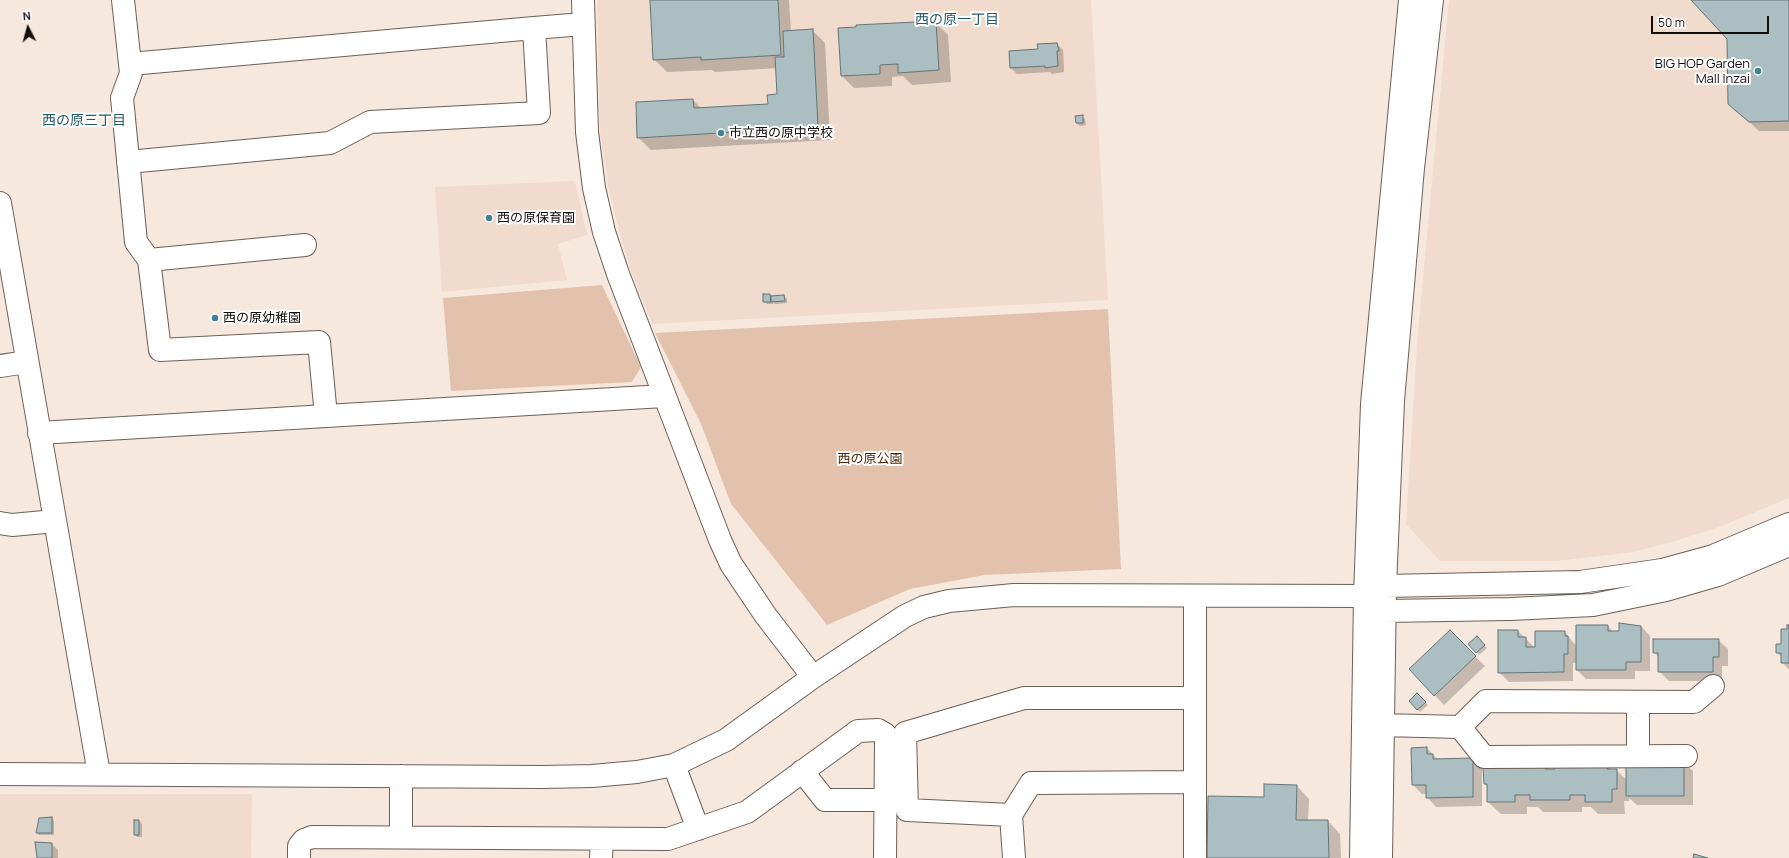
<!DOCTYPE html>
<html>
<head>
<meta charset="utf-8">
<style>
	body { margin:0 }
	#map { position:relative; width:1789px; height:858px; overflow:hidden; background:#f7e8dd; font-family:Manrope,sans-serif }
	canvas { display:block }
	.north { position:absolute; left:8px; top:8px; width:40px; height:40px; -webkit-text-stroke:3px #fff; paint-order:stroke; rotate:354deg; font-size:11px; font-weight:700; line-height:16px; text-align:center; color:#120d0a }
	.north::after { content:''; display:block; margin:auto; width:14px; height:18px; background:#120d0a; clip-path:polygon(50% 0,100% 100%,50% 72%,0 100%) }
	.scale { position:absolute; left:1651px; top:16px; width:118px; height:18px; box-sizing:border-box; border:2px solid #120d0a; border-top:0; padding-left:5px; font-size:12px; line-height:14px; white-space:nowrap; color:#120d0a; -webkit-text-stroke:3px #fff; paint-order:stroke }
</style>
</head>
<body>
<div id="map">
<canvas width="1789" height="858"></canvas>
<div class="north">N</div>
<div class="scale">50 m</div>
</div>
<script>
const g = document.querySelector('canvas').getContext('2d');
g.lineJoin = 'round';
function fill(path, color) { g.fillStyle = color; g.fill(path, 'evenodd'); }
const toPath = rows => new Path2D(rows.map(r => 'M' + r).join(''));
function strokePath(path, color, width, dash) { g.strokeStyle = color; g.lineWidth = width; g.lineCap = dash ? 'butt' : 'round'; g.setLineDash(dash || []); g.stroke(path); }
function label(font, color, halo, rows, align = 'center') {
  g.font = font + ' Manrope,"Noto Sans JP",sans-serif'; g.lineWidth = 4; g.setLineDash([]); g.textBaseline = 'middle'; g.strokeStyle = halo; g.fillStyle = color; for (const [text, x, y, turn = 0] of rows) {
    g.save(); g.translate(x, y); g.rotate((+turn || 0) * Math.PI / 180); g.textAlign = isNaN(turn) ? turn : align; if (halo) g.strokeText(text, 0, 0); g.fillText(text, 0, 0); g.restore();
  }
}
const built = toPath([
	[597,0,1091,0,1108,300,652,324,631,271,618,227,608,185,600,132],
	[1449,0,1789,0,1789,498,1719,527,1675,541,1634,552,1556,561,1440,561,1406,524,1418,332],
	[575,181,587,235,558,244,567,280,442,292,435,187],
	[0,794,252,794,251,858,0,858]
]);
const green = toPath([
	[602,285,641,367,632,382,451,391,443,298],
	[1108,309,1121,569,984,575,910,589,827,625,731,504,701,424,655,333]
]);
const shadow = toPath([
	[651,0,789,0,791,32,812,30,825,43,830,140,651,150,638,137,693,100,702,109,769,105,778,95,777,68,715,72,712,70,667,72,654,59],
	[1692,0,1789,0,1789,131,1759,131,1729,103,1728,39],
	[936,23,948,35,951,82,912,85,903,76,892,77,892,86,854,88,842,76],
	[1057,44,1063,50,1064,72,1052,74,1050,72,1017,74,1011,68,1010,52,1039,50],
	[1082,116,1085,119,1086,125,1080,126,1077,123],
	[764,295,784,296,787,299,787,303,775,304,773,302,773,304,767,304,764,301],
	[1608,626,1613,632,1641,626,1650,636,1650,671,1635,671,1635,679,1586,679,1577,670,1577,663,1573,663,1573,681,1509,682,1499,672,1499,631,1518,631,1536,649,1565,632,1577,647],
	[1789,626,1789,670,1782,662,1782,657,1777,653,1782,645],
	[1450,632,1485,666,1444,705,1410,669],
	[1477,637,1487,648,1479,655,1469,644],
	[1718,640,1728,649,1728,666,1722,666,1722,681,1669,681,1659,671,1659,658,1654,652],
	[1417,694,1428,705,1420,712,1410,701],
	[1427,748,1438,760,1472,759,1482,768,1482,806,1436,807,1427,797,1427,794,1422,794,1413,785,1412,749],
	[1683,762,1693,771,1693,805,1637,805,1629,798,1629,801,1624,801,1625,814,1598,814,1591,807,1582,807,1582,812,1543,812,1538,807,1527,807,1527,814,1501,814,1488,802,1488,788,1485,784,1545,764,1551,770,1607,766,1611,770,1616,770,1627,780],
	[1297,786,1309,799,1308,821,1328,821,1340,834,1341,858,1208,858,1265,798],
	[52,818,54,821,54,835,39,835,37,833],
	[139,821,142,824,142,837,137,837,135,835],
	[52,844,58,850,58,858,39,858]
]);
const building = toPath([
	[650,0,778,0,781,55,701,60,701,57,653,60,650,0],
	[1691,0,1789,0,1789,121,1749,122,1728,104,1727,39,1691,0],
	[916,22,936,22,939,70,898,73,898,64,880,65,880,74,841,76,838,28,856,27,856,25,916,22],
	[813,29,818,127,637,138,636,102,693,99,694,108,768,104,767,95,777,94,775,57,784,57,783,31,813,29],
	[1057,43,1059,51,1057,51,1058,66,1045,68,1045,66,1010,68,1009,51,1038,49,1037,44,1057,43],
	[1083,115,1083,123,1076,123,1075,116,1083,115],
	[763,294,770,294,771,302,763,302,763,294],
	[784,295,785,301,771,302,771,296,784,295],
	[1619,623,1641,626,1641,662,1626,662,1626,670,1576,670,1576,625,1608,625,1608,631,1619,631,1619,623],
	[1787,625,1789,625,1789,663,1781,663,1781,653,1776,653,1776,644,1781,644,1781,629,1787,629,1787,625],
	[1450,630,1476,656,1434,696,1409,669,1450,630],
	[1498,630,1518,630,1518,637,1526,637,1526,647,1535,647,1535,631,1565,631,1565,636,1568,636,1568,654,1564,654,1564,672,1498,673,1498,630],
	[1477,636,1485,645,1476,653,1468,644,1477,636],
	[1653,639,1719,639,1719,657,1713,657,1713,672,1658,672,1658,653,1653,653,1653,639],
	[1417,693,1426,702,1417,710,1409,701,1417,693],
	[1427,747,1427,754,1433,754,1433,759,1473,758,1473,797,1426,798,1426,785,1412,785,1411,748,1427,747],
	[1626,759,1684,761,1684,796,1626,796,1626,759],
	[1545,763,1545,769,1555,769,1555,765,1607,765,1607,769,1617,769,1617,789,1612,789,1612,802,1585,802,1585,795,1570,795,1570,800,1530,800,1530,795,1515,795,1515,802,1487,802,1487,784,1484,784,1483,767,1545,763],
	[1264,784,1297,785,1296,820,1328,820,1329,858,1207,858,1208,796,1264,797,1264,784],
	[52,817,52,833,36,833,39,818,52,817],
	[134,820,139,820,139,835,134,835,134,820],
	[35,842,52,843,52,858,37,858,35,842],
	[1694,854,1708,858,1693,858,1694,854]
]);
const minor = toPath([
	[123,0,131,73,122,98,136,242,149,260,160,350,319,342,326,416],
	[583,0,587,132,594,188,604,232,618,274,720,540,731,564,766,616,813,677],
	[130,64,534,28],
	[128,162,330,143,370,122,539,113,534,28,583,24],
	[0,203,99,774],
	[149,260,305,245],
	[0,366,27,362],
	[39,433,664,396],
	[0,523,12,525,55,521],
	[1195,596,1195,858],
	[1374,603,1385,611,1511,609,1593,605,1666,590,1718,575,1789,545],
	[1383,725,1460,727,1484,757,1686,756],
	[1460,727,1486,701,1694,702,1713,686],
	[1638,756,1638,702],
	[674,765,698,829],
	[802,771,825,800,886,800],
	[0,774,543,777,592,776,637,772,674,765,726,740,813,677,905,616,924,607,949,601,1014,595,1365,596,1385,586,1580,582,1662,570,1713,556,1789,524],
	[401,776,401,837],
	[1011,815,1031,783,1195,782],
	[299,858,299,846,304,840,312,837,668,839,747,812,858,731,878,730,885,734,886,741,885,858],
	[601,858,602,839],
	[1014,858,1011,815,907,810,905,733,1024,698,1195,698],
	[1361,858,1365,596,1372,404,1410,0],
	[1381,858,1385,586,1393,401,1413,168,1432,0]
]);
const markers = [
	[1758,71,4,"#408493"],
	[721,133,4,"#408493"],
	[489,218,4,"#408493"],
	[215,318,4,"#408493"]
];
const poiNames = [
	["BIG HOP Garden",1750,64,"right"],
	["Mall Inzai",1750,79,"right"],
	["市立西の原中学校",729,133],
	["西の原保育園",497,218],
	["西の原幼稚園",223,318]
];
const parkNames = [
	["西の原公園",870,459]
];
const neighbourhoodNames = [
	["西の原一丁目",957,20],
	["西の原三丁目",84,121]
];
fill(built, '#f0dbcc');
fill(green, '#e2c2ac');
fill(shadow, '#0003');
fill(building, '#abbec2');
strokePath(building, '#637579', 1);
strokePath(minor, '#6c5f56', 24);
strokePath(minor, '#fff', 22);
for (const [x, y, r, color] of markers) { const dot = new Path2D(); dot.arc(x, y, r, 0, 2 * Math.PI); g.fillStyle = color; g.fill(dot); strokePath(dot, '#fff', 1.5); }
label('13px', '#120d0a', '#fff', poiNames, 'left');
label('13px', '#4b2705', '#fff', parkNames);
label('14px', '#255c67', '#fff', neighbourhoodNames);
</script>
</body>
</html>
